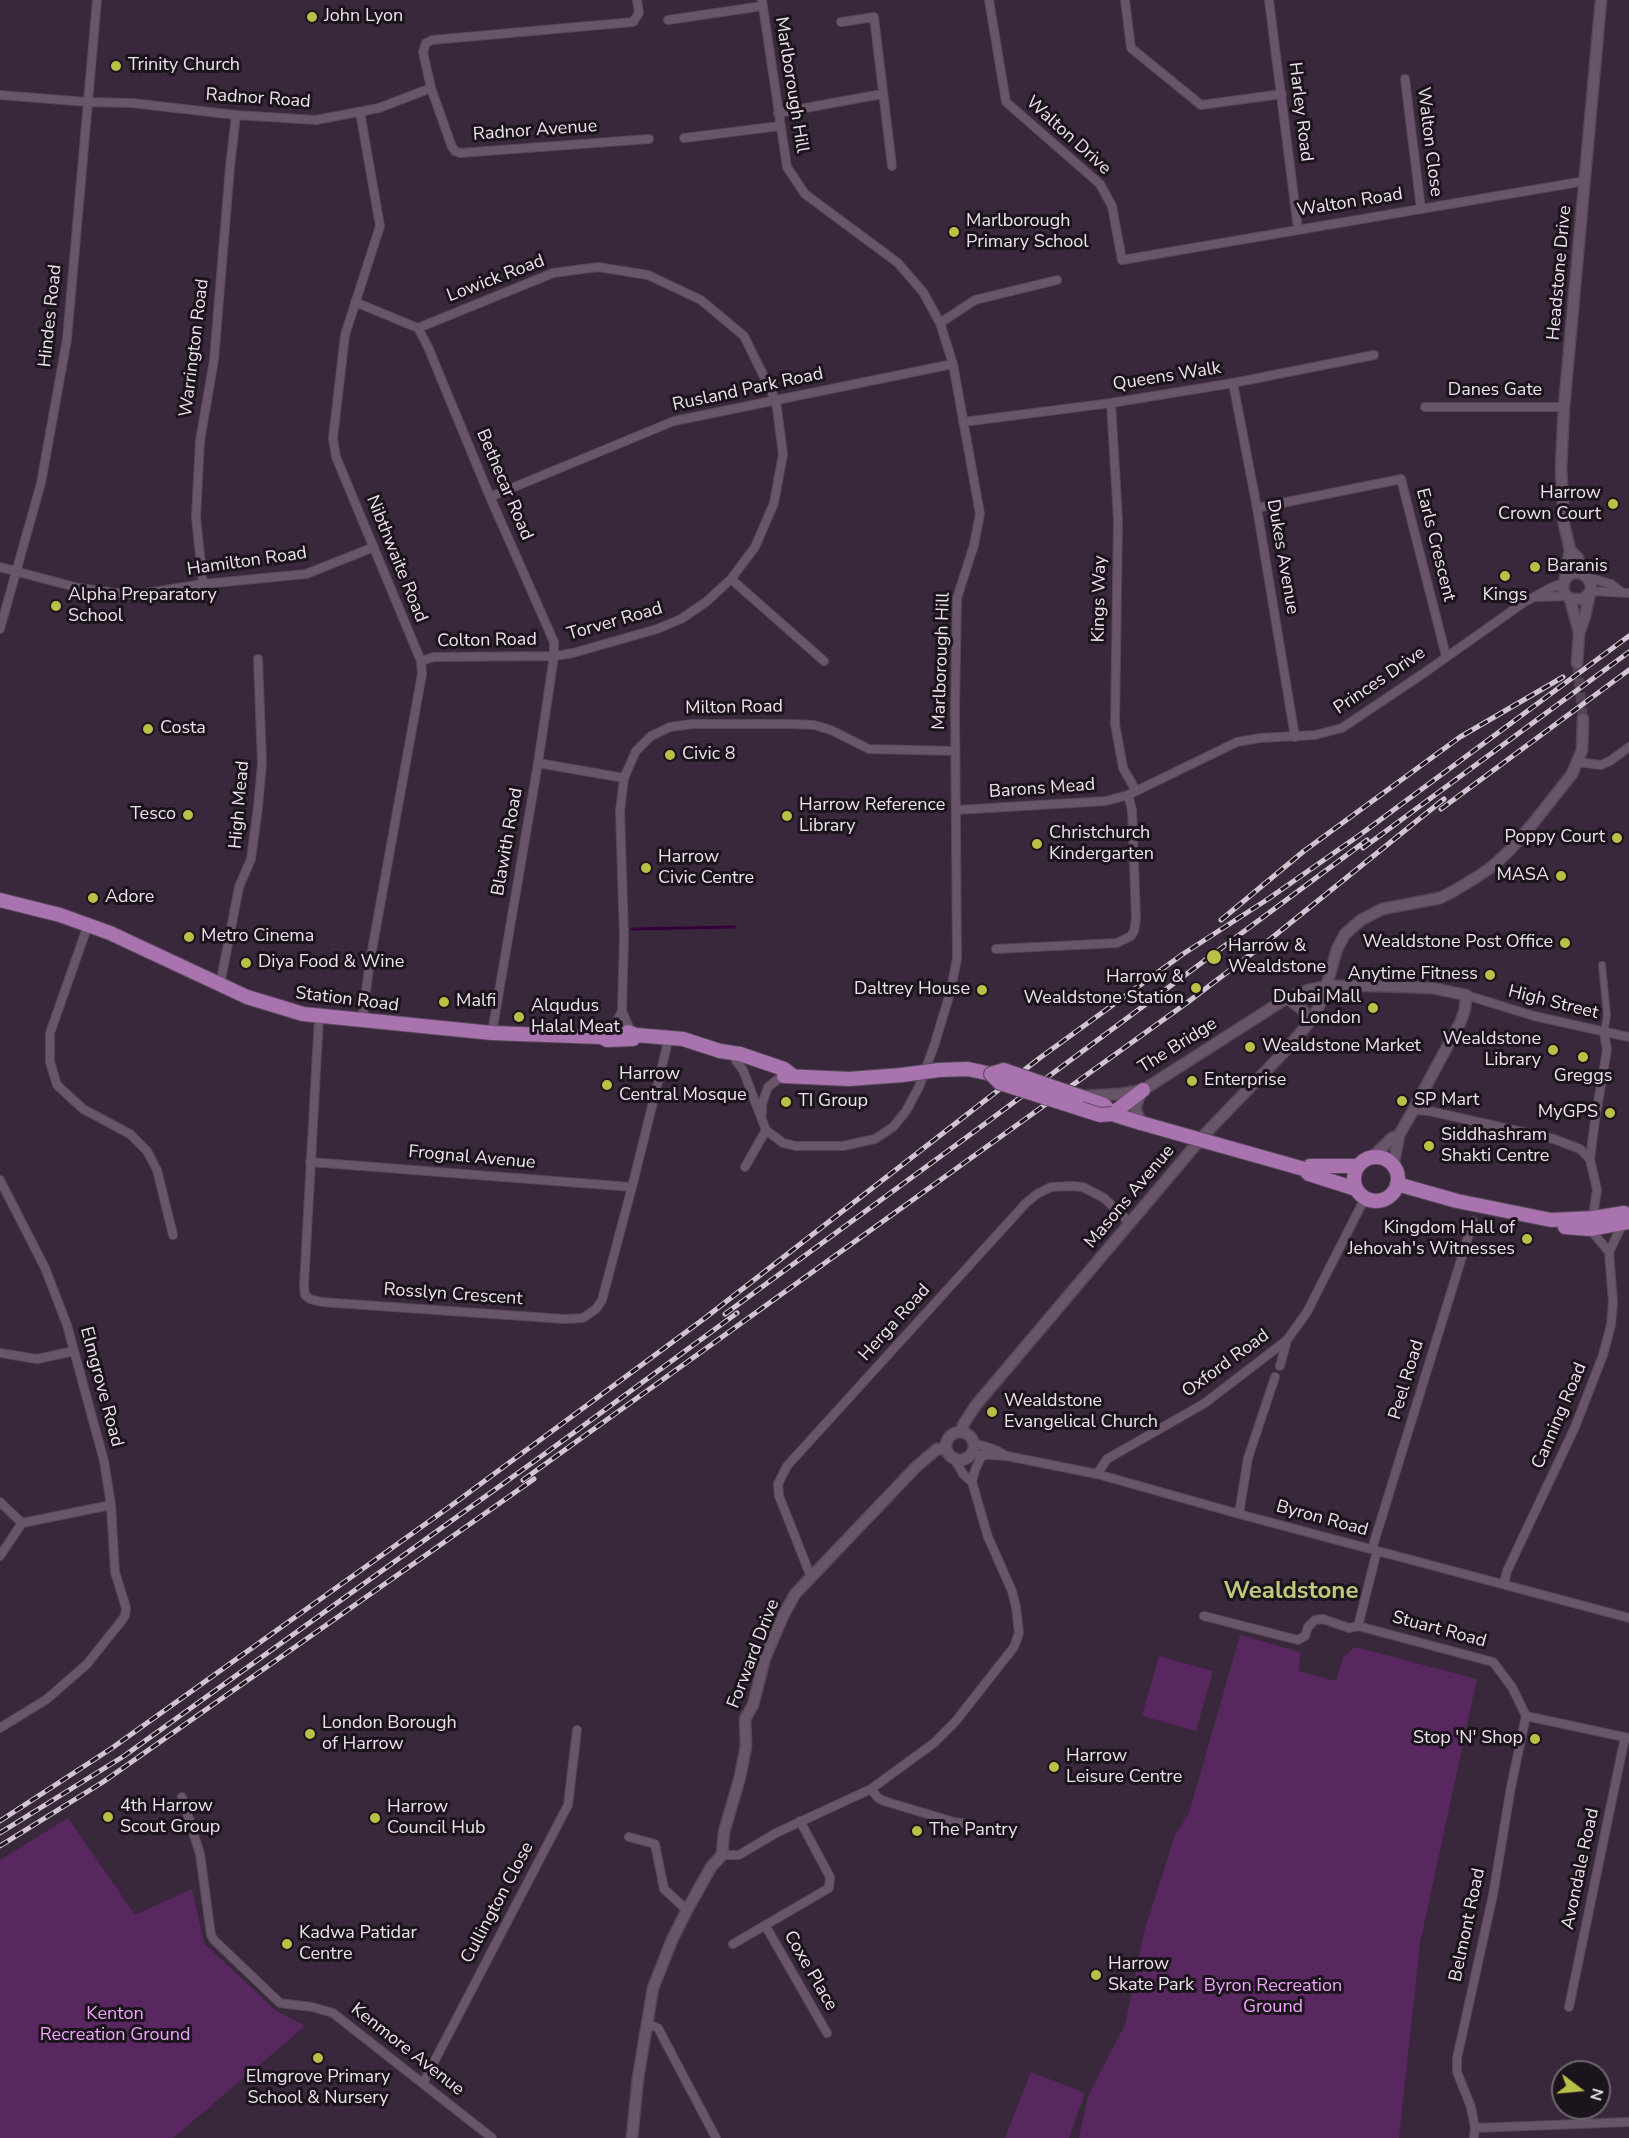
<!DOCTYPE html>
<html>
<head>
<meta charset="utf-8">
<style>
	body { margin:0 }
	#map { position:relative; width:1629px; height:2138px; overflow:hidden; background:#39283b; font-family:"Nunito Sans",sans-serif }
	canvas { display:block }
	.north { position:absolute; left:1551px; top:2060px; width:60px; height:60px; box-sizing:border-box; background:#1c141d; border:2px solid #6f6670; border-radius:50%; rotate:106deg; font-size:16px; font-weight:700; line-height:24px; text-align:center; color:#ece2ed }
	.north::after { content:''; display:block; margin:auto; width:21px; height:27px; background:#b9c046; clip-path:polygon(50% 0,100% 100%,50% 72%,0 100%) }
</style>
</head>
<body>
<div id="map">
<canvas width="1629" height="2138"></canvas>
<div class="north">N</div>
</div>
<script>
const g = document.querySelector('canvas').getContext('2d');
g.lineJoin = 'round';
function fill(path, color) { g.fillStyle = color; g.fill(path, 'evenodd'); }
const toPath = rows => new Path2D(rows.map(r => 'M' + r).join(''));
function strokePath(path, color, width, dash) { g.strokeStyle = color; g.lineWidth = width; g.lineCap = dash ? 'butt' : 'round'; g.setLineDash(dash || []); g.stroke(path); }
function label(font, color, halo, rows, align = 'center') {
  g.font = font + ' "Nunito Sans",sans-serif'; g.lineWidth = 6; g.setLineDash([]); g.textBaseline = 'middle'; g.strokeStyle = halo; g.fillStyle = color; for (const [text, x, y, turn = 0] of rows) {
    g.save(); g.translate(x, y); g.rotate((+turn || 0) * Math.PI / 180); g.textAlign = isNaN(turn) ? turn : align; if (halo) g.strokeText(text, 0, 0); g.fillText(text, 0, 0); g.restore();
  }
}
const green = toPath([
	[1240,1635,1300,1652,1299,1671,1336,1681,1343,1657,1355,1647,1477,1679,1420,1943,1399,2138,1079,2138,1088,2096,1125,2025,1145,1929,1175,1835,1189,1813],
	[1159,1656,1213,1671,1196,1731,1142,1716],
	[68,1818,135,1915,192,1889,204,1943,275,2010,305,2026,173,2138,0,2138,0,1860],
	[1031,2072,1085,2093,1069,2138,1005,2138]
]);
const stream = toPath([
	[632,929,734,927]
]);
const tertiaryTunnel = toPath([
	[1577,663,1583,719]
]);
const pedestrian = toPath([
	[1602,965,1607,1015,1604,1033]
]);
const minor = toPath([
	[989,0,1006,102,1100,184,1112,206,1122,260,1585,181],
	[1125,0,1131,48,1201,105,1282,94],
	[1269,0,1298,229],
	[668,20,763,6],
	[841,22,874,17,892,166],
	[1405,79,1421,209],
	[431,88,452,147,455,151,460,153,649,139],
	[0,95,88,102,132,103,236,115,316,120,379,108,431,88,423,52,426,43,432,40,633,22,639,13,637,0],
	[360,112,380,226,345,335,333,438,336,457,421,661,422,674,370,961,362,1021],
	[778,113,882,94],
	[684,138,780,126],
	[355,302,418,328,553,273,598,267,648,275,701,300,744,336,776,401,783,454,774,503,755,547,731,579,706,602,681,619,657,629,573,653,554,656,434,657,421,661],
	[940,323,975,300,1057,280],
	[418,328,428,347,490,497,554,642,554,656,538,763,492,1033],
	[1233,383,1257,508,1295,737],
	[1111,403,1118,520,1115,724,1123,768,1136,791],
	[1425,407,1564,407],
	[963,422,1111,403,1233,383,1374,355],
	[490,497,674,421,953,364],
	[1257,508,1401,479,1446,656],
	[0,567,79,588,133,595,203,584,306,574,374,547],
	[1587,577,1611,584,1620,591],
	[731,579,824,661],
	[203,584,196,517,200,441,214,360,230,167,236,115],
	[1590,591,1629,593],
	[1537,597,1567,596],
	[0,629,41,483,67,339,97,0],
	[1578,762,1601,765,1610,761,1629,747],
	[538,763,624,778],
	[956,810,1106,801,1128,795,1237,742,1260,738,1315,735,1342,728,1424,673,1523,603,1550,588,1563,583],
	[88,925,50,1033,50,1062,57,1085,83,1109,130,1134,147,1151,157,1170,173,1235],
	[996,949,1117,943,1131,936,1134,931,1136,919,1132,810,1128,795],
	[220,985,239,887,251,859,258,807,262,763,258,659],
	[1466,995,1534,1016,1629,1037],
	[622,1011,631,1032],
	[319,1017,304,1285,305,1295,310,1299,321,1302,564,1319,583,1318,596,1309,602,1300,632,1187,666,1050,668,1037],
	[611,1033,622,1011,624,936,620,811,624,778,636,751,651,736,670,727,692,724,792,724,814,725,831,730,869,749,955,751],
	[736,1061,743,1070,766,1130,783,1143,796,1146,843,1146,875,1139,893,1127,906,1111,919,1087,934,1046,951,990,957,958,955,708,957,598,974,545,980,514,953,364,940,323,923,292,898,263,805,194,787,167,762,0],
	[1413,1110,1429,1111,1554,1139,1580,1149,1590,1159],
	[762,1113,762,1104,768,1087,782,1076],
	[310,1162,632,1187],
	[745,1167,766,1130],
	[0,1180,45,1268,67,1325,104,1461,111,1505,115,1572,126,1608,125,1616,119,1624,87,1664,47,1699,0,1728],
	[1596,1221,1594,1218,1594,1209,1597,1190,1590,1159,1595,1120,1607,1050,1604,1033],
	[1590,1229,1609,1252],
	[0,1353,37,1359,74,1351],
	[1280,1366,1287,1340,1307,1312,1365,1198],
	[974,1443,996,1450,1006,1456],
	[971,1454,1007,1456,1097,1474,1239,1514,1629,1618],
	[955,1460,963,1474,972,1482],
	[1097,1474,1107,1459,1205,1403,1287,1340],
	[0,1502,22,1523,111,1505],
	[1239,1514,1248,1458,1275,1377],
	[1372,1549,1473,1221],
	[0,1556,22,1523],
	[811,1577,779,1496,778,1484,787,1466,1026,1203,1037,1194,1051,1187,1071,1186,1083,1187,1104,1198,1130,1223],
	[1504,1584,1507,1571,1575,1427,1603,1355,1611,1325,1613,1302,1609,1252,1623,1223],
	[1204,1616,1298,1640,1305,1636,1308,1627,1315,1620,1323,1619,1349,1628,1358,1626,1493,1662,1512,1687,1526,1716],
	[1358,1626,1377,1551],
	[1526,1716,1629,1738],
	[871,1789,878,1798,884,1801,954,1822,966,1824],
	[182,1797,200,1854,211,1935,214,1940,280,2003,312,2007,333,2013,492,2138],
	[629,1837,655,1844,664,1889,687,1910],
	[722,1855,739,1855,776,1833,871,1789,934,1743,955,1722,1014,1647,1019,1633,1016,1607,1012,1591,988,1537,972,1482,975,1470,982,1455],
	[765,1925,827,2033],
	[733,1944,829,1888,830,1877,800,1821],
	[1569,2007,1625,1737],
	[646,2023,658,2028,716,2138],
	[423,2083,568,1805,577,1730],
	[1475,2128,1629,2122],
	[1474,2138,1475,2128,1471,2107,1457,2072,1457,2058,1493,1895,1511,1787,1526,1716]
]);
const tertiary = toPath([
	[1570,550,1578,558,1584,574],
	[1565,579,1570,550,1564,524,1561,468,1564,407,1601,0],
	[1570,599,1579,632],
	[1577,663,1579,633,1585,616,1591,588,1591,584,1587,577,1580,573,1572,573,1565,579,1563,588,1564,593,1570,599,1583,599,1590,593],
	[1287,998,1303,1010,1308,1023],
	[1141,1093,1135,1108,1141,1123],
	[1085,1096,1120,1094,1143,1090,1287,998,1308,990,1327,986,1378,986,1432,988,1466,995,1465,1009,1461,1021,1411,1114,1399,1135,1392,1138,1371,1158],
	[1393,1167,1399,1135],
	'946 1446a14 14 0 1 1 28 0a14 14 0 1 1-28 0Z',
	[961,1432,963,1425,976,1405,1205,1134,1286,1050,1312,1019,1323,998,1337,949,1345,934,1361,920,1382,909,1440,898,1452,892,1477,877,1493,866,1510,850,1534,822,1572,774,1582,750,1583,719],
	[632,2138,638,2078,653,1988,672,1940,687,1910,711,1867,722,1855,724,1832,740,1777,746,1746,745,1719,753,1705,765,1658,783,1616,795,1594,916,1467,937,1449,946,1449]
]);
const primary = toPath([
	[0,900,60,915,110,933,247,997,303,1014,492,1033,602,1037,607,1040,633,1039,636,1035],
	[628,1032,636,1035,683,1039,720,1051,740,1054,784,1069,792,1075],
	[939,1070,968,1069,991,1074],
	[784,1076,849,1079,902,1075],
	[1079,1096,1104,1105,1112,1114,1141,1123],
	[1112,1114,1143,1090],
	'1354 1179a22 22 0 1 1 44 0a22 22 0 1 1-44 0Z',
	[1304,1169,1309,1174,1356,1189],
	[1304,1169,1310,1166,1358,1166],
	[1397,1184,1457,1201,1551,1220,1594,1218,1624,1213,1629,1216],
	[1565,1227,1590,1229,1629,1222]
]);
const rail = toPath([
	[1441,809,1629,670],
	[1363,848,1629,652],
	[1221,920,1304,851,1460,737,1563,677],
	[725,1314,971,1134,1367,840],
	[523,1480,1188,1002,1263,945,1444,799],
	[0,1821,112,1748,452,1505,705,1318,1041,1057,1183,954,1268,899,1361,834,1629,636],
	[0,1833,124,1756,550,1450,737,1313],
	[0,1846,103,1782,534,1479]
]);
const primaryBridge = toPath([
	[902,1075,939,1070],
	[1079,1096,1004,1070,991,1074,1000,1083,1100,1115,1112,1114],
	[1141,1123,1304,1169]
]);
const markers = [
	[312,17,6,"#b9c046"],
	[116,66,6,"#b9c046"],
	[954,232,6,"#b9c046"],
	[1613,504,6,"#b9c046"],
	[1535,567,6,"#b9c046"],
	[1505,576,6,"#b9c046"],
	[56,606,6,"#b9c046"],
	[148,729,6,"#b9c046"],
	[670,755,6,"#b9c046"],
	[188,815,6,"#b9c046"],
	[787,816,6,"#b9c046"],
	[1617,838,6,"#b9c046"],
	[1037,844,6,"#b9c046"],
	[646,868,6,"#b9c046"],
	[1561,876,6,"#b9c046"],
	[93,898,6,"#b9c046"],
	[189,937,6,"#b9c046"],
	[1565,943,6,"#b9c046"],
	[1214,957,8,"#b9c046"],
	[246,963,6,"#b9c046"],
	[1490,975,6,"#b9c046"],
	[1196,988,6,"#b9c046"],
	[982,990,6,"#b9c046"],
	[444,1002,6,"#b9c046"],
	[1373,1008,6,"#b9c046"],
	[519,1017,6,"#b9c046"],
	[1250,1047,6,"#b9c046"],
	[1553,1050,6,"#b9c046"],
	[1583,1057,6,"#b9c046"],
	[1192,1081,6,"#b9c046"],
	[607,1085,6,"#b9c046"],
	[1402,1101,6,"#b9c046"],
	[786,1102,6,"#b9c046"],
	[1610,1113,6,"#b9c046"],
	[1429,1146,6,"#b9c046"],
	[1527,1239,6,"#b9c046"],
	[992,1412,6,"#b9c046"],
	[310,1734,6,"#b9c046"],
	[1535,1739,6,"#b9c046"],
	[1054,1767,6,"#b9c046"],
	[108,1817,6,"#b9c046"],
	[375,1818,6,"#b9c046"],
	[917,1831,6,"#b9c046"],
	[287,1944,6,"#b9c046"],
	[1096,1975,6,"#b9c046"],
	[318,2058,6,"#b9c046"]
];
const poiNames = [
	["John Lyon",324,17],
	["Trinity Church",128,66],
	["Marlborough",966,222],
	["Primary School",966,243],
	["Harrow",1601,494,"right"],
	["Crown Court",1601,515,"right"],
	["Baranis",1547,567],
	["Alpha Preparatory",68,596],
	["School",68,617],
	["Kings",1505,596,"center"],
	["Costa",160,729],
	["Civic 8",682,755],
	["Harrow Reference",799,806],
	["Library",799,827],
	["Tesco",176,815,"right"],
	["Christchurch",1049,834],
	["Kindergarten",1049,855],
	["Poppy Court",1605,838,"right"],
	["Harrow",658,858],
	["Civic Centre",658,879],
	["MASA",1549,876,"right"],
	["Adore",105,898],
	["Metro Cinema",201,937],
	["Wealdstone Post Office",1553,943,"right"],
	["Harrow &",1228,947],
	["Wealdstone",1228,968],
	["Diya Food & Wine",258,963],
	["Anytime Fitness",1478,975,"right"],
	["Harrow &",1184,978,"right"],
	["Wealdstone Station",1184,999,"right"],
	["Daltrey House",970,990,"right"],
	["Dubai Mall",1361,998,"right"],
	["London",1361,1019,"right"],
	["Malfi",456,1002],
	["Alqudus",531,1007],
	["Halal Meat",531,1028],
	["Wealdstone",1541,1040,"right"],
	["Library",1541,1061,"right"],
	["Wealdstone Market",1262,1047],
	["Harrow",619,1075],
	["Central Mosque",619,1096],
	["Greggs",1583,1077,"center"],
	["Enterprise",1204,1081],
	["SP Mart",1414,1101],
	["TI Group",798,1102],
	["MyGPS",1598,1113,"right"],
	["Siddhashram",1441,1136],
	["Shakti Centre",1441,1157],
	["Kingdom Hall of",1515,1229,"right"],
	["Jehovah's Witnesses",1515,1250,"right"],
	["Wealdstone",1004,1402],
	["Evangelical Church",1004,1423],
	["London Borough",322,1724],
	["of Harrow",322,1745],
	["Stop 'N' Shop",1523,1739,"right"],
	["Harrow",1066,1757],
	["Leisure Centre",1066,1778],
	["4th Harrow",120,1807],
	["Scout Group",120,1828],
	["Harrow",387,1808],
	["Council Hub",387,1829],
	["The Pantry",929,1831],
	["Kadwa Patidar",299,1934],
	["Centre",299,1955],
	["Harrow",1108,1965],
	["Skate Park",1108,1986],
	["Elmgrove Primary",318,2078,"center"],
	["School & Nursery",318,2099,"center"]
];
const streetNames = [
	["Marlborough Hill",791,85,81],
	["Radnor Road",258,99,4],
	["Harley Road",1300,112,83],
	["Radnor Avenue",535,131,-4],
	["Walton Drive",1068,136,42],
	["Walton Close",1429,142,83],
	["Walton Road",1350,203,-9],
	["Headstone Drive",1560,273,-85],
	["Lowick Road",496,279,-21],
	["Hindes Road",51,316,-84],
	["Warrington Road",195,348,-83],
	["Queens Walk",1167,377,-9],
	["Rusland Park Road",748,390,-12],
	["Danes Gate",1495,391],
	["Bethecar Road",504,485,67],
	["Earls Crescent",1435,545,76],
	["Dukes Avenue",1282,557,80],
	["Nibthwaite Road",396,559,68],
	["Hamilton Road",247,562,-8],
	["Kings Way",1100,599,-89],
	["Torver Road",615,622,-16],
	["Colton Road",487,641,-1],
	["Marlborough Hill",942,661,-88],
	["Princes Drive",1380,681,-34],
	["Milton Road",734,708,-1],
	["Barons Mead",1042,789,-4],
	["High Mead",240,805,-85],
	["Blawith Road",508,842,-80],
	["Station Road",347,1000,7],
	["High Street",1553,1003,14],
	["The Bridge",1178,1046,-32],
	["Frognal Avenue",472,1158,5],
	["Masons Avenue",1130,1197,-50],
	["Rosslyn Crescent",453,1295,4],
	["Herga Road",895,1323,-48],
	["Oxford Road",1226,1364,-36],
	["Peel Road",1407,1380,-73],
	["Elmgrove Road",101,1387,75],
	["Canning Road",1560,1416,-67],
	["Byron Road",1322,1519,15],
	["Stuart Road",1439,1630,15],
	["Forward Drive",754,1654,-69],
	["Avondale Road",1581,1869,-78],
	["Cullington Close",498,1903,-62],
	["Belmont Road",1468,1925,-78],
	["Coxe Place",810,1971,60],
	["Kenmore Avenue",407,2050,38]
];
const parkNames = [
	["Byron Recreation",1273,1987],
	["Ground",1273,2008],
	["Kenton",115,2015],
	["Recreation Ground",115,2036]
];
const districtNames = [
	["Wealdstone",1291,1592]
];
fill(green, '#59275f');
strokePath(stream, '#33003a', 3);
strokePath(tertiaryTunnel, '#544456', 10, [10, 5]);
strokePath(pedestrian, '#554757', 8);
strokePath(minor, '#554757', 10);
strokePath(tertiary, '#554757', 13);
strokePath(primary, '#554757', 16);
strokePath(pedestrian, '#68556a', 6);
strokePath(minor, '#68556a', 8);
strokePath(tertiary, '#68556a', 10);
strokePath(primary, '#a873af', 14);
strokePath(rail, '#d0c5d1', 5);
strokePath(rail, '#1c141d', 3, [9]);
strokePath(primaryBridge, '#554757', 16, []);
strokePath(primaryBridge, '#a873af', 14);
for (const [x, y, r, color] of markers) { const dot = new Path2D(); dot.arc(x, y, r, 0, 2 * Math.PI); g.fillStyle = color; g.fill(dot); strokePath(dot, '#1c141d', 2); }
label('18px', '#ece2ed', '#1c141d', poiNames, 'left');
label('18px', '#ece2ed', '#1c141d', streetNames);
label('18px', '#f0a3fa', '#1c141d', parkNames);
label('bold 24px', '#c1c87b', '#1c141d', districtNames);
</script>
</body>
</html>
